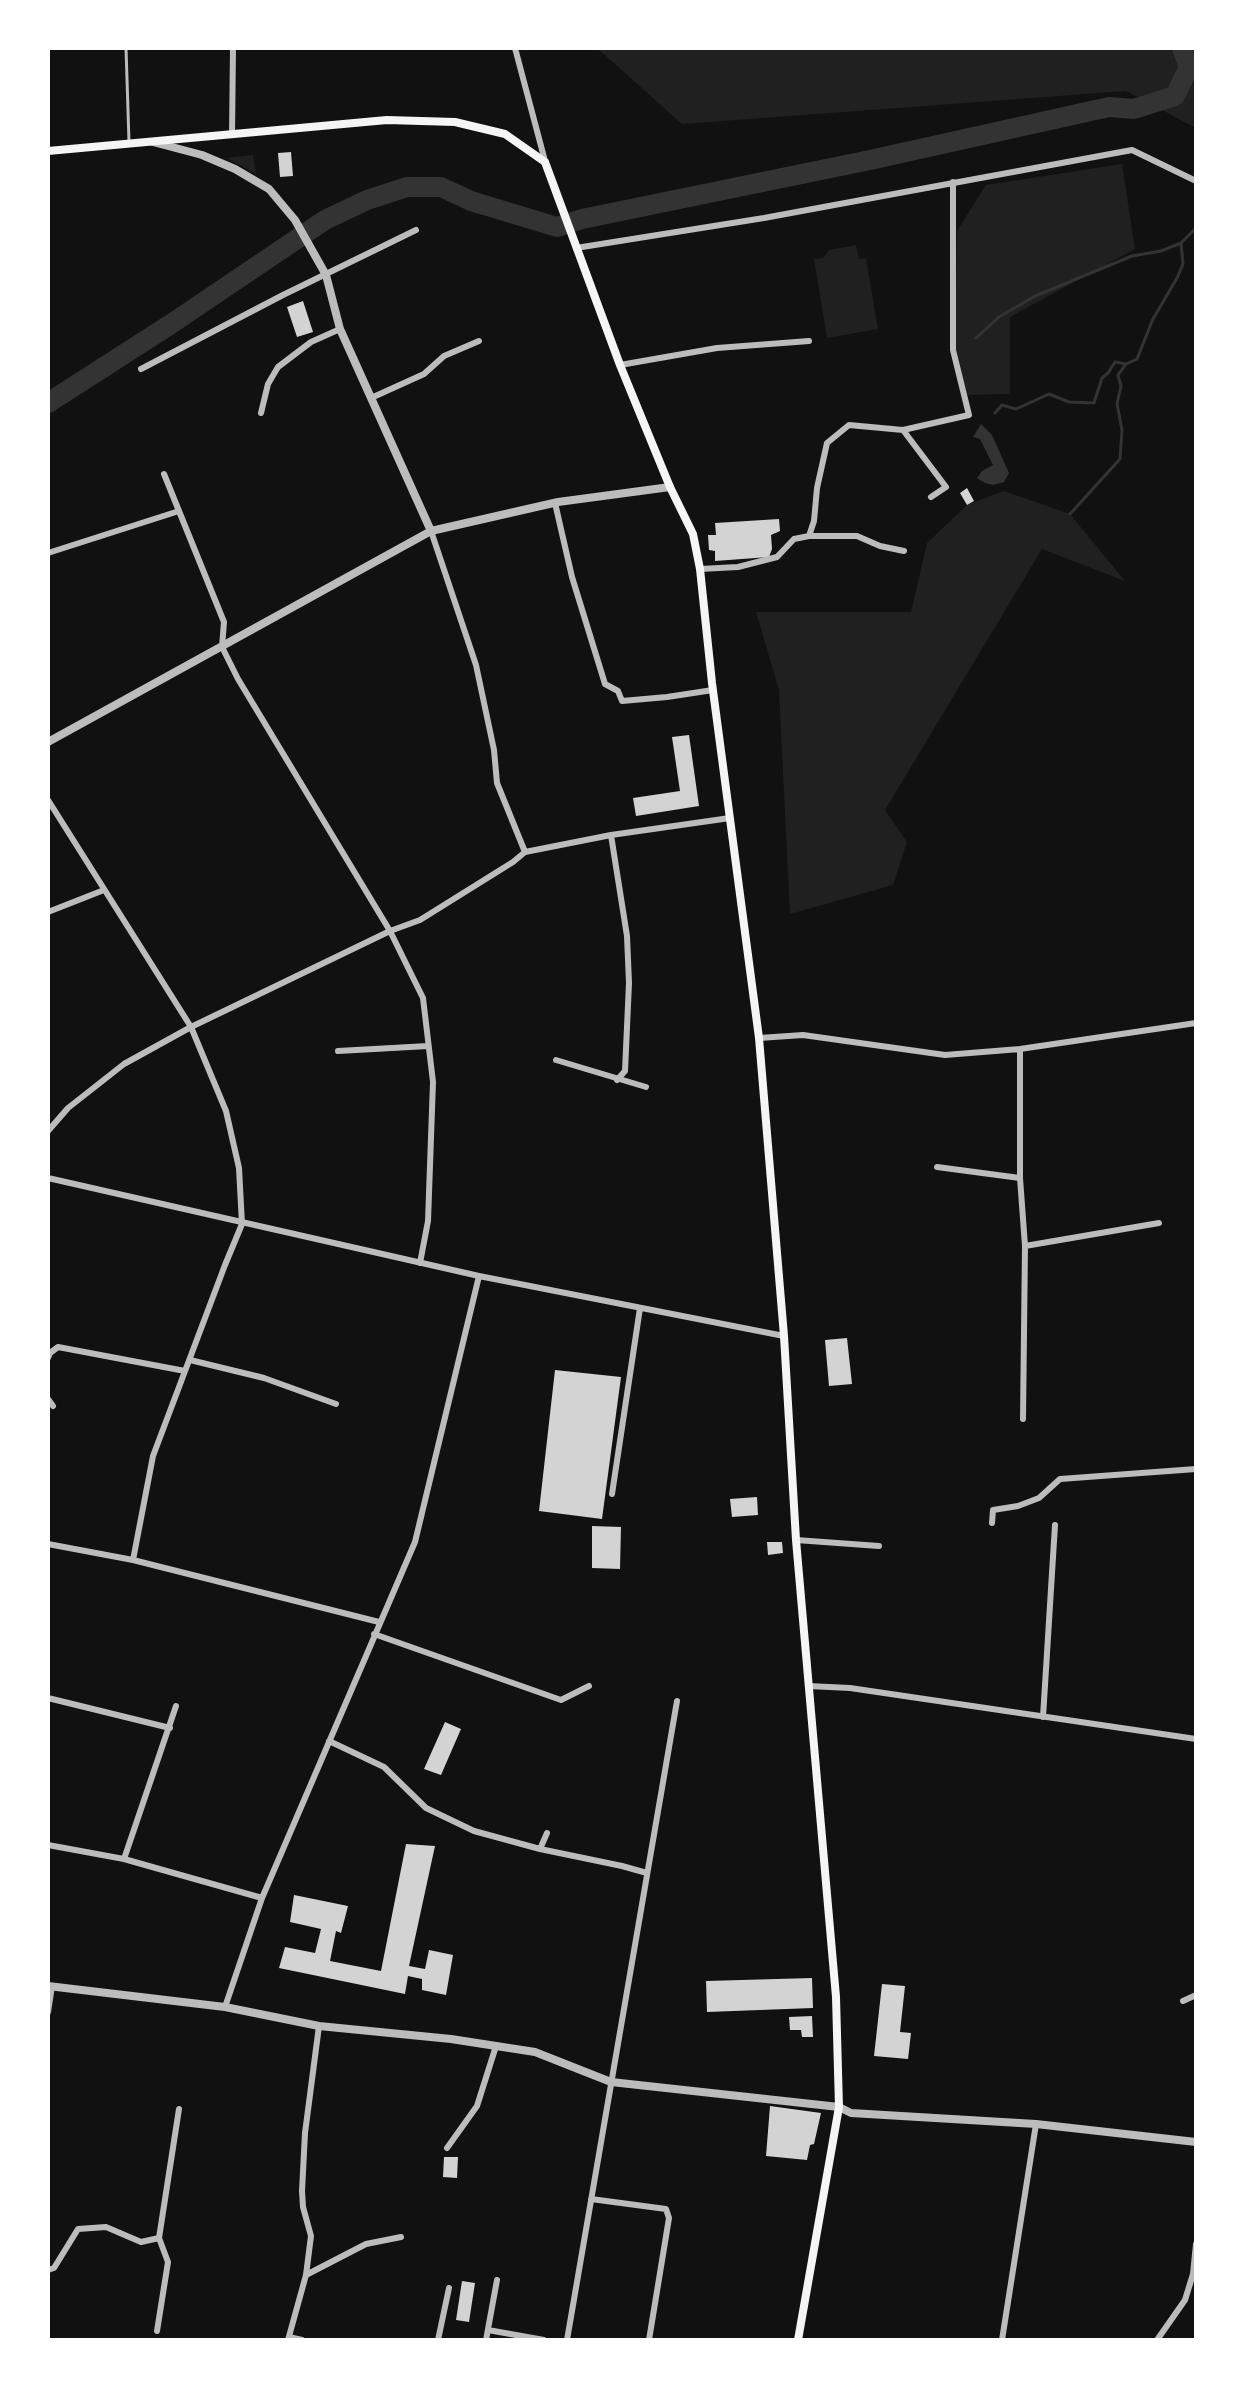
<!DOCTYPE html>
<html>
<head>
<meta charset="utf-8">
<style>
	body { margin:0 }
	#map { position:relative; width:1244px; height:2388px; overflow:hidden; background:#111; font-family:Raleway,sans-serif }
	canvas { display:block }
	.frame { position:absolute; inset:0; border:50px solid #fff; pointer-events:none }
</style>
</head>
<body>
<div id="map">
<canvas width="1244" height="2388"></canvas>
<div class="frame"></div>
</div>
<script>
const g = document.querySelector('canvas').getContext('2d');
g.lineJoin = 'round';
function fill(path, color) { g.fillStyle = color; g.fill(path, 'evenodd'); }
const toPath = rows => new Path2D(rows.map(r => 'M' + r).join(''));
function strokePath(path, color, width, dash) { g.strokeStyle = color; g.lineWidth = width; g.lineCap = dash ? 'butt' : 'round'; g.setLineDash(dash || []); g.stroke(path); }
const green = toPath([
	[597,48,1196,48,1196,128,1126,91,682,124],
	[253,155,256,174,227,158],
	[1122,164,1135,249,1010,317,1010,394,963,395,955,350,957,231,986,185],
	[856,245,859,259,866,258,878,329,827,338,814,259,823,258,829,250],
	[1004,491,1070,514,1125,581,1042,549,885,810,907,842,893,885,790,914,779,690,756,612,911,612,927,543,967,505]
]);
const water = toPath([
	[981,424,992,435,1009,473,1004,482,993,485,985,483,977,478,982,471,993,465,980,439,973,437]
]);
const stream = toPath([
	[976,338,999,317,1035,296,1132,256,1161,251,1181,243,1196,228],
	[995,413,1002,405,1016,409,1049,394,1069,402,1094,403,1102,378,1108,373,1115,362,1126,364],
	[1070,514,1120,459,1122,430,1117,404,1121,386,1118,375,1126,364,1137,359,1153,319,1177,278,1183,264,1181,243]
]);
const river = toPath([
	[48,403,171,324,325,220,367,200,407,187,441,187,471,201,557,227,582,219,870,160,1109,107,1134,109,1175,96,1189,67,1182,48]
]);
const building = toPath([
	[291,152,293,176,280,177,278,153],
	[303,301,313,332,297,337,287,307],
	[967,488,974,501,967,505,960,493],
	[779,519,780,531,771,535,772,549,769,557,715,561,715,551,709,550,708,535,716,535,715,523],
	[689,735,699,806,636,816,633,798,680,791,672,737],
	[847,1338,852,1384,829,1386,825,1340],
	[555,1370,621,1377,602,1519,539,1511],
	[757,1497,758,1515,732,1517,730,1499],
	[592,1526,621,1527,620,1569,592,1568],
	[767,1542,782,1542,783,1553,768,1555],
	[445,1722,461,1729,441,1775,424,1769],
	[406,1844,435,1846,409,1966,425,1969,429,1950,453,1955,446,1995,422,1990,422,1979,408,1976,405,1994,279,1968,285,1947,315,1953,321,1929,290,1922,294,1895,348,1906,341,1933,336,1931,330,1961,381,1971],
	[812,1978,813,2008,707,2012,706,1981],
	[882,1984,905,1986,900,2032,911,2033,908,2059,874,2056],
	[812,2016,813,2037,802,2037,801,2030,790,2030,789,2017],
	[770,2106,821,2113,814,2144,810,2145,807,2160,766,2156],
	[444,2157,458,2157,457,2178,443,2177],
	[462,2281,475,2283,469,2322,456,2320]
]);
const service = toPath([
	[126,48,129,142]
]);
const minor = toPath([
	[515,48,545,161],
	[232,135,233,48],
	[576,248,764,218,1132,150,1196,181],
	[620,365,717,348,809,341],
	[141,369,283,295,416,230],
	[371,398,424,374,444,356,479,341],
	[261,413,268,384,278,367,311,342,340,329],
	[903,430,969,415,953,350,953,182],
	[164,474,224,622,222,647,238,679,390,931,423,998,433,1082,428,1221,420,1263],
	[555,503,572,577,605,684,618,691,622,701,667,697,713,690],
	[431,531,476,665,494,750,497,783,525,852],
	[809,536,857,536,880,546,904,551],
	[48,553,179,511],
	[700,569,738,567,777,557,794,539,809,536,814,521,817,488,827,443,849,425,903,430,946,487,931,497],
	[48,800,191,1027,226,1111,239,1168,242,1224,225,1265,153,1456,133,1560],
	[611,835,627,936,629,983,625,1071,617,1080],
	[48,912,104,890],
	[759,1038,803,1035,945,1055,1020,1049,1196,1023],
	[1020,1049,1020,1178,1025,1246,1023,1419],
	[338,1051,428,1046],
	[556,1060,646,1087],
	[48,1131,68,1108,124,1064,191,1027,390,931,420,920,513,862,525,852,611,835,730,818],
	[937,1167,1020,1178],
	[48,1178,479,1276,784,1336],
	[1025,1246,1159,1223],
	[48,1358,50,1353,58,1347,185,1371],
	[190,1360,264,1378,336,1404],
	[48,1399,53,1406],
	[612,1494,640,1308],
	[992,1523,993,1510,1018,1506,1039,1498,1060,1479,1196,1469],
	[796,1540,879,1546],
	[48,1544,133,1560,379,1622],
	[374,1634,561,1700,589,1686],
	[808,1686,850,1688,1196,1739],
	[48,1698,170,1728],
	[1043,1717,1055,1525],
	[329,1741,384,1767,426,1808,474,1831,540,1849],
	[547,1833,540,1849,622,1866,647,1873],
	[48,1845,124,1859,262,1898],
	[124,1859,176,1706],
	[1183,2001,1196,1995],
	[225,2007,262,1898,415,1542,479,1276],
	[48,2012,52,1986],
	[447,2148,477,2106,496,2046],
	[591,2199,666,2209,669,2218,649,2340],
	[48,2270,54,2268,78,2229,106,2227,141,2242,159,2238],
	[306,2275,366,2244,401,2237],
	[488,2330,544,2340],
	[157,2331,168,2262,159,2238,179,2109],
	[289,2337,302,2340],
	[288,2340,306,2275,311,2236,303,2207,302,2191,305,2133,319,2026],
	[438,2340,449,2288],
	[486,2340,497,2280],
	[567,2340,677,1701],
	[1002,2340,1036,2124],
	[1157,2340,1185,2300,1193,2274,1196,2244]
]);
const tertiary = toPath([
	[153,142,202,155,235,169,269,189,295,220,326,275,340,329,431,531],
	[48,742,431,531,558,502,670,487],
	[48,1986,225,2007,319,2026,451,2039,535,2052,611,2082,839,2107,851,2113,1036,2124,1196,2142]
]);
const secondary = toPath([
	[48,151,387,120,455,122,505,134,545,162,620,365,670,487,693,534,700,569,712,683,759,1038,784,1336,796,1540,836,1997,839,2107,798,2340]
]);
fill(green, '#202020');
fill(water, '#333');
strokePath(stream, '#333', 3);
strokePath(river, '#333', 20);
fill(building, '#d3d3d3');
strokePath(service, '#bcbcbc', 3);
strokePath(minor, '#bcbcbc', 6);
strokePath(tertiary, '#bcbcbc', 8);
strokePath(secondary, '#f5f5f5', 8);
</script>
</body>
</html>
